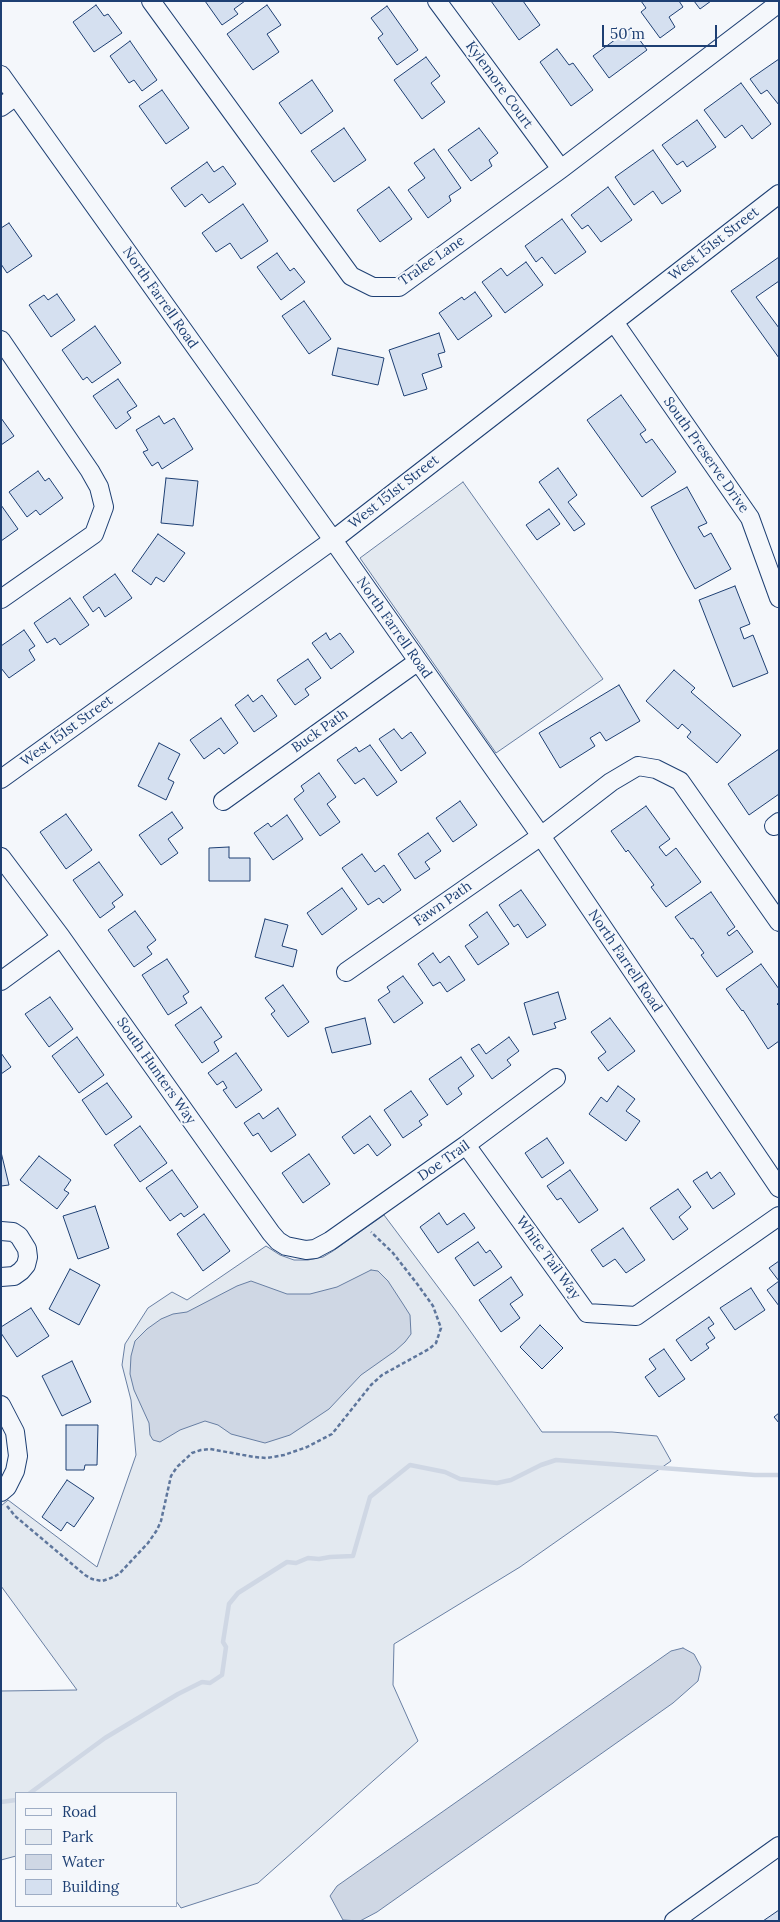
<!DOCTYPE html>
<html>
<head>
<meta charset="utf-8">
<style>
	body { margin:0 }
	#map { position:relative; width:780px; height:1922px; overflow:hidden; background:#f4f7fb; font-family:Lora,serif }
	canvas { display:block }
	.frame { position:absolute; inset:0; border:2px solid #1d3f73; pointer-events:none }
	.legend { position:absolute; left:15px; top:1792px; width:162px; height:115px; box-sizing:border-box; background:#f4f7fb; border:1px solid #9eadc5; margin:0; padding:6px 9px; list-style:none; font-size:15px; color:#1d3f73 }
	.legend li { display:flex; align-items:center; gap:10px; height:25px }
	.legend b { width:25px; border:1px solid #9eadc5 }
	.scale { position:absolute; left:602px; top:25px; width:115px; height:22px; box-sizing:border-box; border:2px solid #1d3f73; border-top:0; padding-left:6px; font-size:15px; line-height:18px; white-space:nowrap; color:#1d3f73; -webkit-text-stroke:4px #f4f7fb; paint-order:stroke }
</style>
</head>
<body>
<div id="map">
<canvas width="780" height="1922"></canvas>
<div class="frame"></div>
<ul class="legend">
<li><b style="height:6px;background:#f4f7fb"></b>Road</li>
<li><b style="height:14px;background:#e3e9f0"></b>Park</li>
<li><b style="height:14px;background:#cfd7e4"></b>Water</li>
<li><b style="height:14px;background:#d5e0f0"></b>Building</li>
</ul>
<div class="scale">50 m</div>
</div>
<script>
const g = document.querySelector('canvas').getContext('2d');
g.lineJoin = 'round';
function fill(path, color) { g.fillStyle = color; g.fill(path, 'evenodd'); }
const toPath = rows => new Path2D(rows.map(r => 'M' + r).join(''));
function strokePath(path, color, width, dash) { g.strokeStyle = color; g.lineWidth = width; g.lineCap = dash ? 'butt' : 'round'; g.setLineDash(dash || []); g.stroke(path); }
function label(font, color, halo, rows, align = 'center') {
  g.font = font + ' Lora,serif'; g.lineWidth = 4; g.setLineDash([]); g.textBaseline = 'middle'; g.strokeStyle = halo; g.fillStyle = color; for (const [text, x, y, turn = 0] of rows) {
    g.save(); g.translate(x, y); g.rotate((+turn || 0) * Math.PI / 180); g.textAlign = isNaN(turn) ? turn : align; if (halo) g.strokeText(text, 0, 0); g.fillText(text, 0, 0); g.restore();
  }
}
const green = toPath([
	[463,482,603,679,496,753,360,558,463,482],
	[384,1215,456,1311,542,1432,612,1432,657,1436,671,1461,520,1567,394,1644,393,1685,418,1741,258,1883,181,1908,176,1901,176,1793,16,1793,16,1856,1,1860,1,1691,77,1690,1,1586,1,1506,8,1500,97,1567,136,1455,131,1400,122,1365,125,1344,148,1308,172,1292,187,1300,266,1246,280,1255,294,1260,308,1260,323,1257,333,1251,384,1215]
]);
const water = toPath([
	[371,1270,378,1271,388,1281,403,1304,410,1315,411,1334,405,1342,395,1351,361,1375,329,1409,290,1435,265,1443,231,1434,218,1425,205,1421,180,1430,160,1442,153,1440,150,1435,149,1423,134,1390,130,1374,131,1356,135,1341,147,1329,161,1319,173,1314,187,1312,237,1286,251,1281,287,1294,310,1294,337,1287,371,1270],
	[683,1648,694,1654,701,1667,698,1681,673,1703,377,1912,360,1921,343,1920,330,1896,337,1886,671,1651,683,1648]
]);
const stream = toPath([
	[30,1793,105,1738,178,1694,202,1682,210,1683,222,1675,226,1647,223,1642,229,1604,238,1593,287,1562,296,1563,308,1558,319,1559,330,1557,353,1556,370,1497,410,1465,445,1472,460,1479,497,1483,511,1480,541,1465,556,1460,755,1475,779,1475],
	[1,1802,16,1800]
]);
const building = toPath([
	[205,1,245,1,234,9,238,14,222,25,205,1],
	[491,1,523,1,540,25,519,40,491,1],
	[641,1,679,1,683,7,669,17,675,27,660,38,641,12,646,8,641,1],
	[694,1,711,1,700,9,694,1],
	[96,5,104,16,108,14,122,33,94,52,73,22,96,5],
	[267,5,281,25,267,34,279,52,253,70,227,34,267,5],
	[387,6,418,50,397,65,378,38,383,34,371,18,387,6],
	[631,28,647,50,609,78,593,56,631,28],
	[130,41,157,80,142,91,134,80,129,83,110,56,130,41],
	[557,49,569,65,573,63,593,90,571,106,540,62,557,49],
	[426,57,440,76,431,83,445,102,422,119,394,80,426,57],
	[779,59,779,105,767,90,761,94,750,79,779,59],
	[312,80,333,111,301,134,279,103,312,80],
	[741,83,771,124,752,139,742,125,725,138,704,110,741,83],
	[162,90,189,128,166,144,139,106,162,90],
	[697,120,716,147,687,167,683,161,677,165,662,145,697,120],
	[344,128,366,160,334,182,311,151,344,128],
	[479,128,498,153,489,160,492,166,471,181,448,150,479,128],
	[434,149,461,188,449,196,451,201,428,218,408,190,425,178,414,163,434,149],
	[653,150,681,191,662,204,653,191,634,205,615,177,653,150],
	[207,162,214,172,223,166,236,184,209,203,202,194,185,207,171,188,207,162],
	[389,187,412,219,380,242,357,210,389,187],
	[608,187,632,220,601,242,588,225,582,229,571,215,608,187],
	[243,204,268,241,241,259,230,243,216,252,202,233,243,204],
	[562,219,586,252,555,274,542,257,536,262,525,246,562,219],
	[9,223,32,256,7,273,1,264,1,228,9,223],
	[277,253,290,271,294,268,305,282,281,300,257,267,277,253],
	[779,257,779,281,756,297,779,328,779,358,731,291,779,257],
	[526,262,543,285,505,313,482,282,501,268,507,276,526,262],
	[475,292,492,316,458,340,439,313,462,297,464,300,475,292],
	[57,294,75,320,51,337,29,305,44,295,48,300,57,294],
	[304,301,331,339,309,354,282,316,304,301],
	[95,326,121,363,92,383,87,377,83,380,62,350,95,326],
	[439,333,445,352,438,354,442,367,422,374,427,389,404,396,389,350,439,333],
	[338,348,384,358,378,385,332,375,338,348],
	[118,379,137,406,127,412,131,418,116,429,93,396,118,379],
	[621,395,646,430,640,434,646,443,652,439,676,472,642,497,587,420,621,395],
	[159,416,164,424,174,418,193,449,162,469,158,462,152,466,143,452,148,450,136,430,159,416],
	[1,418,14,436,1,445,1,418],
	[558,468,577,495,568,502,585,524,574,531,539,482,558,468],
	[38,471,45,481,49,478,63,498,40,515,36,510,27,517,9,492,38,471],
	[166,478,198,481,193,526,161,523,166,478],
	[687,487,707,523,698,527,704,537,711,533,731,569,695,589,651,507,687,487],
	[1,505,18,529,1,541,1,505],
	[549,509,560,524,537,540,526,525,549,509],
	[158,534,185,553,164,582,156,577,151,585,132,571,158,534],
	[115,574,132,598,105,617,99,607,93,612,83,597,115,574],
	[735,586,750,624,740,628,744,639,753,635,768,673,733,687,699,600,735,586],
	[70,598,89,625,60,645,55,638,47,643,34,623,70,598],
	[24,630,35,646,29,650,35,660,9,678,1,668,1,646,24,630],
	[326,633,330,640,340,633,354,652,331,669,312,643,326,633],
	[308,659,321,678,305,689,309,695,295,705,277,680,308,659],
	[674,670,695,688,691,692,741,735,717,763,687,737,691,732,682,724,678,729,646,701,674,670],
	[619,685,640,721,606,741,600,732,590,738,595,746,560,768,539,733,619,685],
	[248,695,253,702,262,695,277,716,254,732,235,705,248,695],
	[221,718,238,743,224,754,219,748,204,759,190,740,221,718],
	[394,729,402,739,411,732,426,753,401,771,379,739,394,729],
	[159,743,180,754,168,779,174,782,166,800,138,786,159,743],
	[370,745,397,782,377,796,364,778,355,784,337,760,356,747,359,752,370,745],
	[779,749,779,794,749,815,728,784,779,749],
	[319,773,336,797,327,804,340,822,320,836,294,799,304,791,301,786,319,773],
	[460,801,477,825,453,842,436,818,460,801],
	[646,806,670,839,659,847,666,856,676,848,701,882,666,907,651,887,654,885,628,850,626,852,611,831,646,806],
	[172,812,183,828,168,839,178,853,161,865,139,835,172,812],
	[66,814,92,850,66,869,40,832,66,814],
	[287,815,303,839,273,860,254,833,268,823,271,827,287,815],
	[428,833,441,851,425,862,430,869,415,879,398,854,428,833],
	[229,847,229,858,250,858,250,881,209,881,209,848,229,847],
	[362,854,375,872,384,865,401,890,383,903,379,898,368,905,342,868,362,854],
	[99,862,123,895,112,903,115,907,100,918,73,880,99,862],
	[342,888,357,909,322,935,307,913,342,888],
	[521,890,546,925,527,938,518,924,514,927,499,905,521,890],
	[711,892,735,927,727,933,729,936,737,930,753,952,717,977,701,955,704,953,693,938,691,939,675,917,711,892],
	[135,911,156,940,147,947,152,954,134,967,108,930,135,911],
	[487,912,509,944,478,965,465,946,478,937,469,925,487,912],
	[265,919,288,925,282,946,297,950,293,967,255,957,265,919],
	[433,953,440,963,449,956,465,980,447,992,440,982,433,986,418,964,433,953],
	[167,959,189,992,183,996,187,1003,168,1015,142,975,167,959],
	[761,964,779,989,779,1003,777,1004,779,1006,779,1041,768,1049,743,1010,742,1011,726,989,761,964],
	[403,976,423,1003,394,1023,378,1000,390,992,387,987,403,976],
	[283,985,309,1022,288,1037,271,1014,275,1011,265,998,283,985],
	[558,992,566,1019,554,1023,556,1028,533,1035,524,1003,558,992],
	[50,997,73,1029,49,1047,25,1014,50,997],
	[201,1007,222,1037,214,1042,219,1051,202,1063,175,1025,201,1007],
	[365,1018,371,1044,332,1053,325,1028,365,1018],
	[610,1018,635,1051,608,1071,598,1058,606,1052,591,1032,610,1018],
	[77,1037,104,1075,79,1093,52,1056,77,1037],
	[509,1037,519,1051,507,1060,511,1065,492,1079,471,1049,479,1044,486,1054,509,1037],
	[1,1053,11,1067,1,1074,1,1053],
	[236,1053,262,1090,236,1108,223,1090,227,1088,223,1081,217,1085,208,1073,236,1053],
	[461,1057,474,1076,458,1088,462,1094,447,1105,429,1079,461,1057],
	[107,1083,132,1117,106,1135,82,1100,107,1083],
	[618,1086,635,1099,626,1111,640,1121,626,1141,589,1114,601,1097,607,1102,618,1086],
	[411,1091,428,1115,419,1121,422,1125,403,1138,384,1110,411,1091],
	[278,1108,296,1135,271,1152,258,1133,253,1136,244,1123,259,1113,263,1119,278,1108],
	[370,1116,391,1145,377,1156,368,1144,354,1154,342,1137,370,1116],
	[140,1126,167,1163,140,1182,114,1145,140,1126],
	[547,1138,564,1163,542,1178,525,1153,547,1138],
	[1,1152,9,1185,1,1186,1,1152],
	[309,1154,330,1184,303,1203,282,1173,309,1154],
	[39,1156,71,1180,64,1190,69,1193,57,1209,20,1180,39,1156],
	[172,1170,198,1207,184,1217,181,1213,170,1221,146,1188,172,1170],
	[570,1170,598,1210,579,1223,561,1198,557,1200,547,1186,570,1170],
	[707,1172,711,1179,720,1172,735,1194,713,1209,693,1181,707,1172],
	[678,1189,691,1207,679,1217,688,1229,673,1240,650,1208,678,1189],
	[95,1206,109,1248,78,1259,63,1216,95,1206],
	[439,1213,447,1225,464,1213,475,1228,438,1253,420,1227,439,1213],
	[204,1214,230,1251,203,1271,177,1234,204,1214],
	[623,1228,645,1260,626,1273,615,1259,603,1267,591,1250,623,1228],
	[478,1242,486,1253,490,1250,502,1267,474,1286,455,1258,478,1242],
	[779,1261,779,1281,769,1268,779,1261],
	[70,1269,100,1285,79,1325,49,1309,70,1269],
	[511,1277,523,1295,510,1304,520,1318,501,1332,479,1300,511,1277],
	[779,1281,779,1306,767,1290,779,1281],
	[751,1288,765,1310,735,1330,720,1308,751,1288],
	[31,1308,49,1336,17,1357,1,1333,1,1327,31,1308],
	[709,1317,714,1324,708,1328,715,1338,706,1344,709,1348,691,1361,676,1340,709,1317],
	[540,1325,563,1348,542,1369,520,1347,540,1325],
	[664,1349,685,1379,659,1397,645,1377,656,1369,649,1359,664,1349],
	[72,1361,91,1402,62,1416,42,1376,72,1361],
	[779,1413,779,1423,774,1417,779,1413],
	[66,1425,98,1425,97,1465,85,1465,84,1470,66,1470,66,1425],
	[67,1480,94,1498,74,1527,67,1522,61,1531,42,1517,67,1480],
	[779,1910,779,1921,763,1921,779,1910]
]);
const path = toPath([
	[7,1506,15,1516,85,1575,92,1579,102,1581,111,1578,119,1574,148,1543,157,1530,161,1521,171,1476,177,1467,192,1453,201,1450,210,1449,254,1457,267,1458,284,1455,307,1447,332,1434,371,1385,382,1375,429,1349,436,1343,441,1328,433,1306,418,1285,393,1253,371,1232]
]);
const minor = toPath([
	[151,1,351,276,373,287,399,287,561,169,779,3],
	[437,1,561,169],
	[1,75,333,540,541,836,779,1188],
	[1,107,16,96],
	[614,322,750,518,779,598],
	[1,340,90,471,99,487,104,507,94,534,1,599],
	[1,779,333,540,779,194],
	[223,801,417,662],
	[774,826,779,822],
	[1,857,61,937,271,1233,278,1241,286,1246,306,1250,315,1249,330,1241,466,1145,556,1078],
	[346,972,541,836,611,782,638,766,656,769,680,781,779,922],
	[1,981,61,937],
	[466,1145,587,1313,636,1316,779,1216],
	[1,1231,13,1232,19,1236,27,1249,28,1257,26,1265,21,1271,14,1276,1,1277],
	[1,1405,15,1432,18,1456,15,1471,7,1487,1,1492],
	[674,1921,779,1846]
]);
const streetNames = [
	["Kylemore Court",499,85,54],
	["West 151st Street",714,244,-38],
	["Tralee Lane",432,261,-35],
	["North Farrell Road",160,298,55],
	["South Preserve Drive",706,455,55],
	["West 151st Street",394,492,-38],
	["North Farrell Road",394,628,55],
	["West 151st Street",67,731,-36],
	["Buck Path",320,731,-35],
	["Fawn Path",443,904,-35],
	["North Farrell Road",625,961,56],
	["South Hunters Way",156,1071,55],
	["Doe Trail",444,1161,-35],
	["White Tail Way",548,1258,54]
];
fill(green, '#e3e9f0');
strokePath(green, '#687fa3', 1);
fill(water, '#cfd7e4');
strokePath(water, '#687fa3', 1);
strokePath(stream, '#cfd7e4', 4.5);
fill(building, '#d5e0f0');
strokePath(building, '#1d3f73', 1);
strokePath(minor, '#1d3f73', 20);
strokePath(path, '#5e769c', 2.5, [4, 2.5]);
strokePath(minor, '#f4f7fb', 18);
label('14px', '#1d3f73', '#f4f7fb', streetNames);
</script>
</body>
</html>
